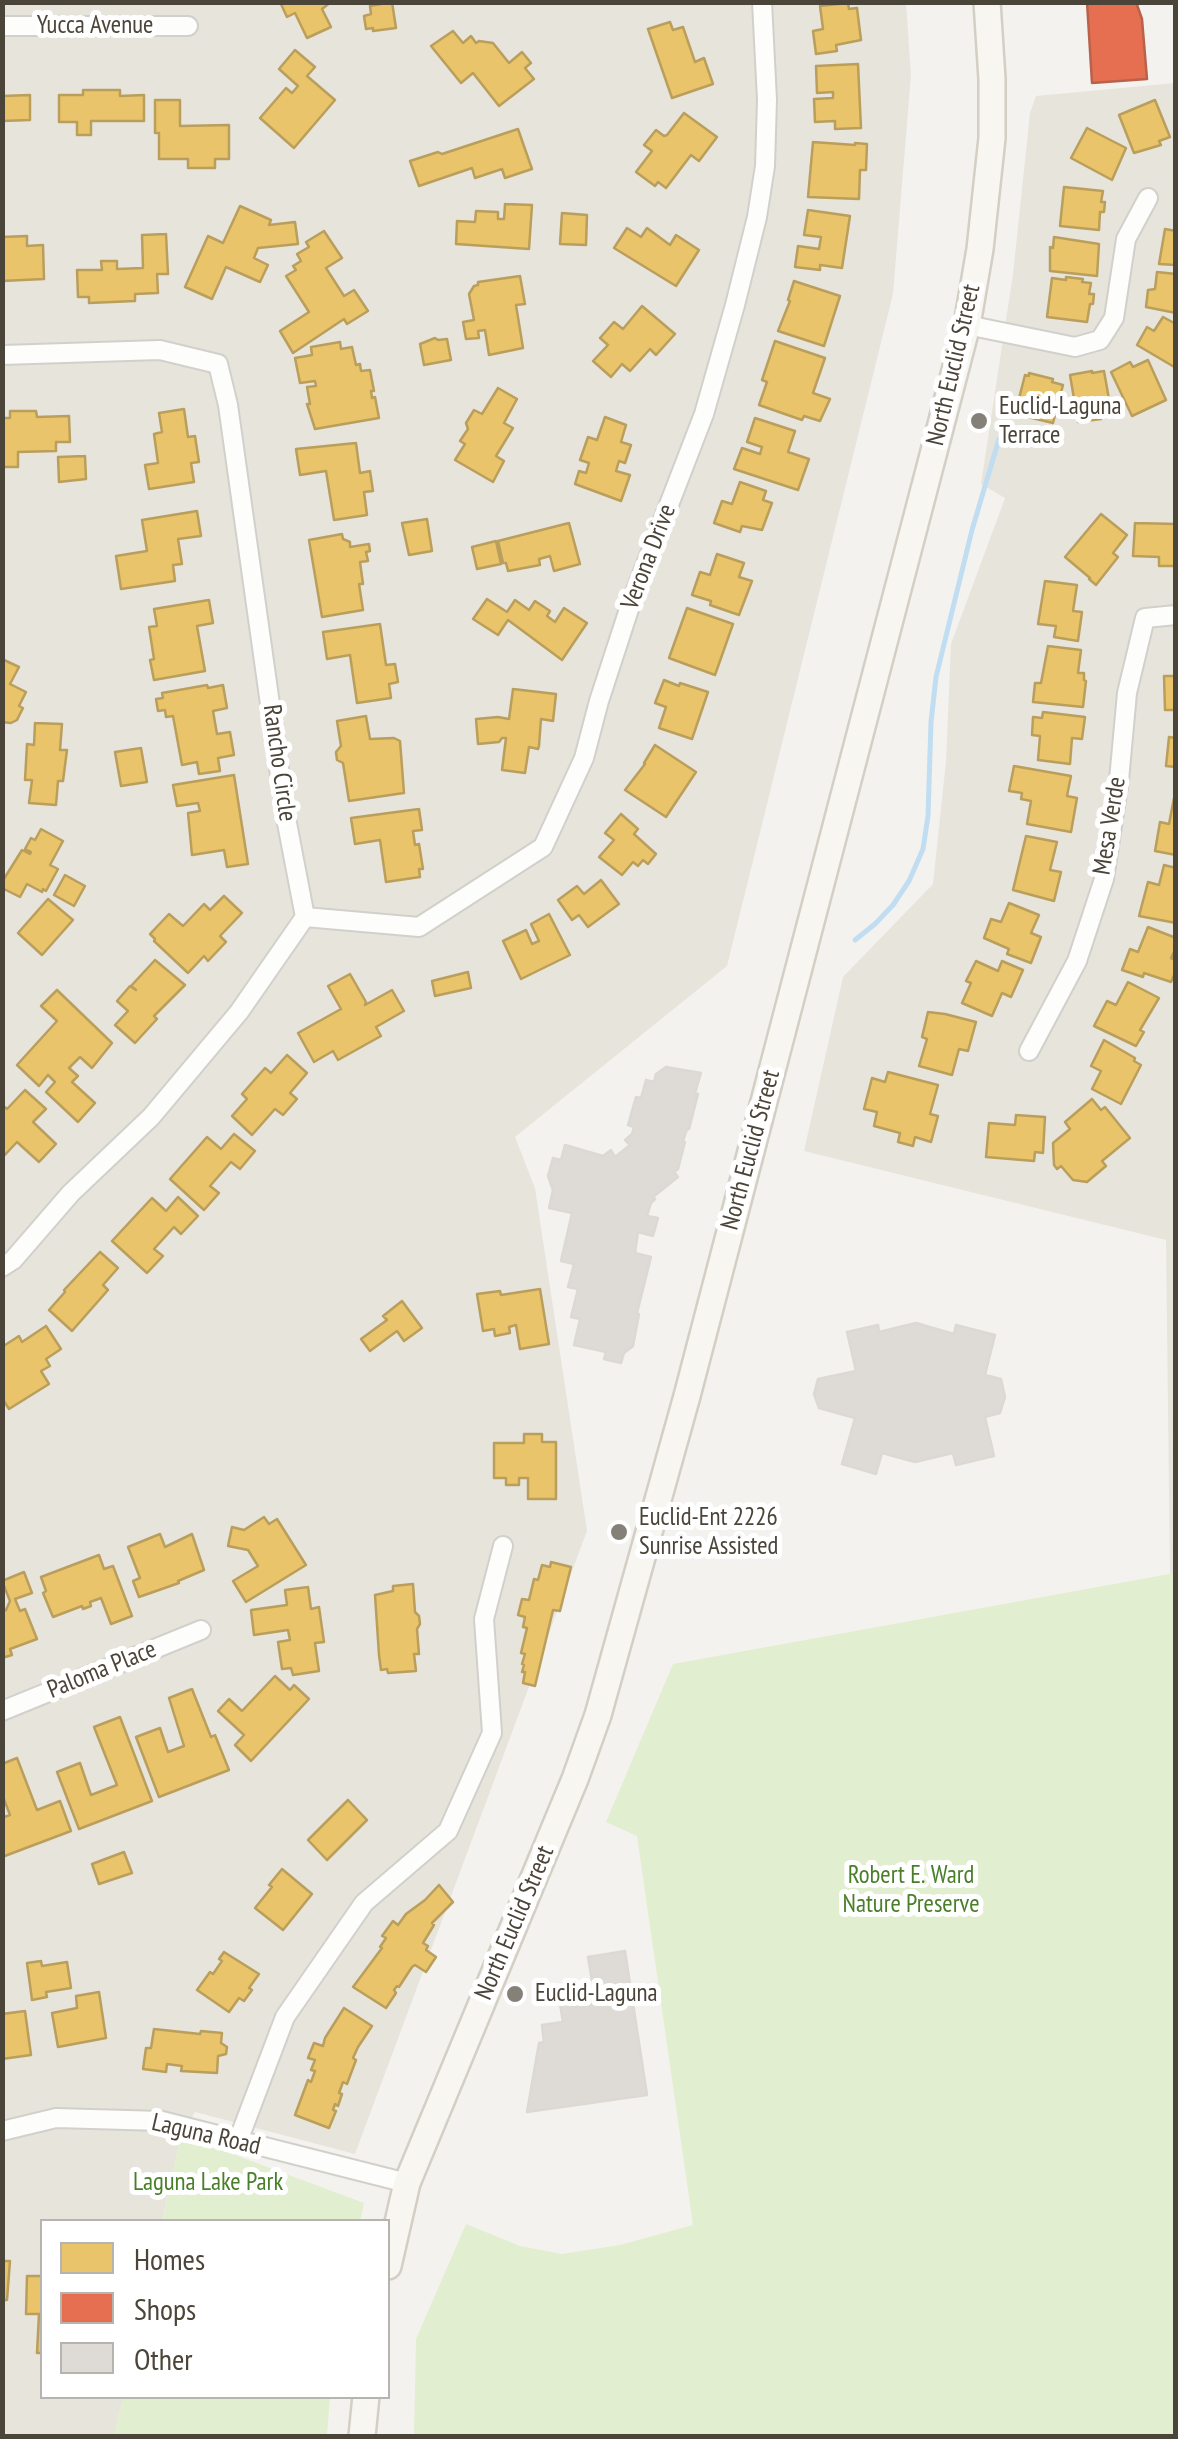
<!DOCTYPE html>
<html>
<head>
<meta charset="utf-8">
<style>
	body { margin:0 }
	#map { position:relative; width:1178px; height:2439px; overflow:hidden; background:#f4f2ee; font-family:"PT Sans Narrow",sans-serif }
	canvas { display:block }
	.frame { position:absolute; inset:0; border:5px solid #4b4439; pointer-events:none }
	.legend { position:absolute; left:40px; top:2219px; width:350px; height:180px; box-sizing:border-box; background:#fff; border:2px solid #b7b4b0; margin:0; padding:12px 18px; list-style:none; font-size:30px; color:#4b4439 }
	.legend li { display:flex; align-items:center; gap:20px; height:50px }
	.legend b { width:50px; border:2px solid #b7b4b0 }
</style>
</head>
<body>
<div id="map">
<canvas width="1178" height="2439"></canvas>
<div class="frame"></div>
<ul class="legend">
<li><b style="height:28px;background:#e9c46a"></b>Homes</li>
<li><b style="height:28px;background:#e76f51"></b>Shops</li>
<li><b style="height:28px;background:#dedbd6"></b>Other</li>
</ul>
</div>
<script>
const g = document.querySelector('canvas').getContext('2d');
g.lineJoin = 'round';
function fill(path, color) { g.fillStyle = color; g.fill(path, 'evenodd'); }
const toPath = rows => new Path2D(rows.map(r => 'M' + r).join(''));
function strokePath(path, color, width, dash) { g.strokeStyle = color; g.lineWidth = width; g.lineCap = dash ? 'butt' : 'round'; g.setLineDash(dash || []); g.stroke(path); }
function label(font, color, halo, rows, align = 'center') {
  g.font = font + ' "PT Sans Narrow",sans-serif'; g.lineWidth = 10; g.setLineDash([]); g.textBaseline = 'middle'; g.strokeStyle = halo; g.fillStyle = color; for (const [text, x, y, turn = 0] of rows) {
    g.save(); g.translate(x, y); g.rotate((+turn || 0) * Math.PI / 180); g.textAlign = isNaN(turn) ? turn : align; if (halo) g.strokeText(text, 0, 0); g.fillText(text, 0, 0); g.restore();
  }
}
const residential = toPath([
	[3,3,906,3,911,75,893,294,727,966,515,1137,535,1188,587,1531,355,2154,195,2112,181,2135,162,2221,42,2222,42,2396,123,2397,114,2436,3,2436],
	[1175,83,1175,1575,1170,1576,1166,1240,804,1151,843,977,933,884,946,761,951,644,1005,498,981,484,1013,274,1030,113,1036,96]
]);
const green = toPath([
	[1175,1573,1175,2436,414,2436,416,2339,466,2224,520,2246,562,2254,620,2245,693,2225,637,1836,606,1822,673,1664],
	[181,2135,364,2203,360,2221,162,2222],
	[123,2397,330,2397,327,2436,114,2436]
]);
const homes = toPath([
	[280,2,331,2,322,9,331,27,307,38,295,13,287,17,280,2],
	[392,2,396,28,373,31,373,28,366,29,364,16,371,14,370,6,392,2],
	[848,3,849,9,857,8,861,40,836,45,837,51,816,54,813,31,823,29,820,6,848,3],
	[670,22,673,30,683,27,695,62,704,58,713,84,672,98,648,29,670,22],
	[453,31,463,43,471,36,476,43,479,41,493,43,509,63,522,52,531,63,525,68,534,79,499,106,473,73,461,83,431,46,453,31],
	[295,50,315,67,307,76,335,100,294,148,260,118,286,88,292,93,298,86,279,69,295,50],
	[858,64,861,128,835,129,835,121,815,122,814,99,833,98,833,92,817,93,816,66,858,64],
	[83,90,120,90,120,96,144,95,144,121,91,121,91,135,77,135,77,122,59,122,59,95,83,95,83,90],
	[30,95,30,120,2,121,2,96,30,95],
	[155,100,180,100,180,126,229,125,229,159,215,159,215,168,188,168,188,159,159,159,159,133,155,133,155,100],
	[1155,100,1170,137,1159,141,1161,145,1134,153,1119,115,1155,100],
	[684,113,717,137,699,161,691,155,666,188,658,182,655,186,636,172,652,151,644,145,656,130,664,136,667,135,684,113],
	[1087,128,1126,148,1112,180,1071,158,1087,128],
	[518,129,532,169,505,178,502,169,475,178,472,168,419,186,410,161,438,152,442,154,518,129],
	[813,142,855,145,855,143,867,144,866,170,860,170,859,199,808,197,813,142],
	[1064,187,1103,191,1101,202,1105,202,1104,212,1100,212,1099,230,1060,226,1064,187],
	[505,204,532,205,529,249,456,244,457,221,475,222,476,211,498,212,498,219,504,219,505,204],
	[240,206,271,220,269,225,295,222,298,244,258,248,254,258,268,265,260,282,226,267,212,299,185,287,208,236,223,243,240,206],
	[808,210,850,216,842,268,820,265,820,270,795,267,798,246,819,249,821,237,804,235,808,210],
	[562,213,587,215,586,245,560,244,562,213],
	[627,228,641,237,647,228,670,245,676,235,699,250,676,286,614,248,627,228],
	[1165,229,1176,231,1176,265,1159,264,1165,229],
	[324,231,342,258,326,268,344,296,354,290,368,311,347,324,344,319,293,353,280,331,309,312,286,276,296,270,293,266,301,261,297,254,309,247,306,242,324,231],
	[166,234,168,274,157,274,158,293,135,294,135,301,89,303,89,297,78,297,77,270,102,270,101,261,117,261,117,269,143,268,142,235,166,234],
	[27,236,27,246,43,245,44,279,2,281,2,237,27,236],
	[1054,237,1099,244,1097,276,1050,271,1050,247,1053,248,1054,237],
	[1157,272,1176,274,1176,313,1146,307,1148,290,1155,289,1157,272],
	[520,276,525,304,516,305,523,348,489,355,485,330,478,331,479,338,466,339,463,322,474,320,469,294,474,286,478,285,478,282,520,276],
	[1066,277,1083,279,1082,282,1091,283,1089,294,1094,294,1093,304,1090,304,1087,322,1047,317,1052,278,1066,280,1066,277],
	[794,281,840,296,824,346,778,331,790,301,788,300,794,281],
	[642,306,675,334,656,355,650,349,630,371,622,364,611,377,593,361,608,345,600,338,614,322,623,329,642,306],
	[1163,317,1176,324,1176,368,1137,345,1147,327,1154,331,1163,317],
	[435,338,438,340,447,339,451,360,424,365,420,344,435,338],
	[775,341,825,358,813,393,830,399,820,421,804,416,802,420,759,405,767,382,762,380,775,341],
	[340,342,341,349,352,347,356,365,360,364,361,371,370,370,374,391,371,391,372,398,375,397,379,418,315,429,307,404,310,404,307,387,316,386,315,381,300,383,295,358,312,355,311,347,340,342],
	[1148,360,1166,400,1132,416,1111,372,1130,362,1133,367,1148,360],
	[1092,371,1092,373,1104,371,1112,416,1100,418,1101,419,1078,422,1070,375,1092,371],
	[1029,373,1053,379,1052,382,1063,385,1053,423,1015,414,1025,375,1029,376,1029,373],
	[498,388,517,399,504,423,513,428,496,456,504,461,493,482,455,460,465,444,460,441,468,429,466,423,474,410,482,414,498,388],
	[184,409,188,437,195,436,199,462,191,463,194,482,149,489,145,465,158,463,154,434,162,432,159,413,184,409],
	[10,411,36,411,37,417,69,416,70,442,56,442,56,451,18,452,18,467,2,467,2,418,10,418,10,411],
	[605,417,626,425,621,442,631,445,625,463,619,461,616,471,630,475,621,501,575,484,579,471,586,473,589,463,580,460,588,437,597,440,605,417],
	[755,418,795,431,788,452,809,459,798,490,734,469,742,448,760,454,762,447,747,442,755,418],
	[356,443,360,473,370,471,373,491,364,492,367,515,334,520,326,471,300,475,296,449,356,443],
	[85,456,86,479,59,482,58,457,85,456],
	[740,482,766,491,763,500,772,503,762,530,742,526,740,532,714,523,722,501,732,504,740,482],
	[197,511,201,536,178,539,182,564,173,565,175,581,121,589,116,556,147,551,142,520,197,511],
	[1101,514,1127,535,1113,553,1118,557,1096,585,1089,579,1090,578,1065,557,1101,514],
	[427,519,432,551,409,555,402,523,427,519],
	[569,523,580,564,554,571,550,556,539,559,540,565,508,571,506,563,503,563,498,541,569,523],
	[1135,523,1176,524,1176,566,1159,566,1159,557,1133,556,1135,523],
	[342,534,343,539,350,542,350,547,369,544,370,551,366,552,368,561,360,562,363,584,359,584,363,610,322,617,309,540,342,534],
	[496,541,501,564,477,569,472,547,496,541],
	[717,554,744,563,739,577,752,581,739,615,710,605,711,601,692,595,700,572,710,575,717,554],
	[1045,581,1077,585,1073,611,1082,612,1078,641,1054,637,1056,626,1038,624,1045,581],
	[487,599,507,612,515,600,529,610,535,601,550,611,547,616,555,622,564,608,587,623,562,660,508,620,498,635,473,619,487,599],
	[209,600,213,623,197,626,205,671,154,680,150,660,154,659,149,627,157,626,154,609,209,600],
	[687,608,733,624,715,675,669,658,687,608],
	[380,624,386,665,395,664,398,682,389,684,391,698,357,703,350,655,327,659,323,632,380,624],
	[1048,646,1081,650,1078,673,1084,673,1084,680,1086,681,1083,707,1033,702,1035,683,1041,683,1048,646],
	[2,659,19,667,10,684,26,692,19,706,23,708,17,720,11,723,2,722,2,659],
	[1164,676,1176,676,1176,710,1165,710,1164,676],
	[664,680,679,686,680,683,708,692,692,739,659,728,666,707,655,703,664,680],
	[207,685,208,688,223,685,227,708,213,711,217,734,230,732,234,755,218,758,220,771,199,774,197,762,182,765,173,716,166,717,165,710,158,711,156,699,163,698,162,693,207,685],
	[513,689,556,694,553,721,541,719,539,746,538,749,529,747,525,773,502,770,506,738,502,738,499,742,478,744,476,719,498,717,509,719,513,689],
	[1043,712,1085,717,1082,739,1072,738,1070,764,1038,760,1040,736,1032,735,1033,717,1042,718,1043,712],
	[366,716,370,739,394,738,400,741,404,793,349,801,343,763,337,760,336,752,341,746,337,721,366,716],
	[35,723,62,724,60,750,67,750,63,781,58,781,56,805,29,803,32,780,25,780,27,744,34,745,35,723],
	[1169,737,1176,738,1176,767,1166,766,1169,737],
	[655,745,696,772,666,817,625,790,645,764,644,763,655,745],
	[141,748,147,782,121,786,115,752,141,748],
	[1014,766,1071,776,1067,796,1077,798,1071,832,1027,824,1031,801,1021,799,1022,793,1009,791,1014,766],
	[234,775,248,864,227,867,224,850,192,855,188,813,200,811,198,803,177,806,173,785,234,775],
	[1174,798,1176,798,1176,855,1155,851,1160,822,1169,824,1174,798],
	[419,809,422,830,413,831,415,845,419,844,423,869,419,869,420,877,386,882,380,840,355,844,351,818,419,809],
	[621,814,638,829,634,834,656,854,648,864,643,860,638,866,633,862,622,875,599,857,614,840,605,833,621,814],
	[41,829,63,841,50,865,58,869,46,891,43,889,42,892,27,884,20,897,2,888,2,882,22,850,30,854,31,852,25,849,31,838,35,840,41,829],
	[1026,836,1057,842,1050,870,1061,872,1054,901,1013,890,1026,836],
	[1164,865,1176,868,1176,923,1139,916,1148,882,1159,885,1164,865],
	[65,875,85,886,74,906,54,895,65,875],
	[601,880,619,904,588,927,579,915,572,920,558,900,577,886,584,894,601,880],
	[224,896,242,913,220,936,226,942,208,961,204,956,188,973,154,941,155,939,150,934,169,914,183,926,204,904,210,910,224,896],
	[48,899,73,920,42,955,18,933,48,899],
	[1009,903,1039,915,1031,933,1041,937,1031,963,1007,954,1009,949,984,938,991,919,1001,922,1009,903],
	[549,914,570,955,521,979,503,941,526,930,532,944,539,941,531,924,549,914],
	[1148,927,1176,938,1176,948,1171,958,1176,960,1176,971,1171,982,1144,973,1143,977,1122,970,1130,949,1138,952,1148,927],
	[155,960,185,985,154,1016,157,1019,135,1043,115,1025,128,1011,117,1001,130,986,136,990,131,986,155,960],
	[976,961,998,971,1002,961,1023,970,1011,997,1002,993,992,1016,962,1003,971,983,966,981,976,961],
	[468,972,471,988,435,996,432,981,468,972],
	[350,974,366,1002,365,1005,392,990,404,1011,376,1027,381,1036,338,1060,333,1051,314,1062,298,1033,341,1009,328,986,350,974],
	[1128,982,1159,998,1140,1030,1144,1032,1136,1046,1094,1026,1107,1001,1116,1005,1128,982],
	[57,990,112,1043,92,1068,80,1057,69,1068,78,1076,72,1082,95,1103,78,1122,46,1092,55,1082,48,1075,39,1086,17,1065,57,1021,41,1006,57,990],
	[928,1012,945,1014,976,1022,968,1051,959,1049,952,1075,919,1066,927,1039,922,1037,928,1012],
	[1104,1040,1135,1058,1134,1061,1141,1065,1121,1104,1092,1089,1101,1071,1091,1066,1104,1040],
	[287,1055,307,1073,290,1093,297,1099,283,1115,275,1109,252,1135,232,1116,247,1099,242,1094,265,1068,271,1073,287,1055],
	[888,1072,938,1085,930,1114,938,1116,931,1142,915,1137,913,1146,898,1142,900,1133,874,1126,877,1112,864,1109,872,1078,885,1082,888,1072],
	[25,1090,46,1109,33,1122,56,1144,39,1162,17,1142,2,1158,2,1105,7,1109,25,1090],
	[1092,1099,1101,1110,1105,1107,1130,1138,1102,1161,1106,1166,1087,1182,1073,1180,1061,1166,1057,1169,1054,1165,1053,1143,1070,1129,1065,1122,1092,1099],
	[1016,1115,1045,1117,1043,1153,1035,1152,1034,1161,986,1157,989,1123,1015,1125,1016,1115],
	[234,1134,255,1151,240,1169,231,1162,210,1186,219,1193,204,1210,170,1179,207,1137,221,1149,234,1134],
	[178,1197,198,1216,181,1234,174,1227,154,1249,163,1256,147,1273,112,1241,152,1198,166,1211,178,1197],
	[100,1252,118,1268,103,1285,108,1290,72,1331,49,1310,65,1292,64,1290,100,1252],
	[540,1289,549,1344,520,1349,516,1325,509,1327,510,1333,495,1336,494,1329,483,1331,477,1294,500,1291,501,1295,540,1289],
	[402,1301,422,1328,404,1341,397,1331,370,1351,361,1339,387,1320,383,1316,402,1301],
	[46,1326,61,1349,46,1359,50,1366,41,1371,49,1384,9,1409,2,1398,2,1347,19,1336,22,1342,46,1326],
	[524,1434,542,1434,542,1442,556,1442,556,1499,528,1499,528,1478,519,1478,519,1485,506,1485,506,1478,494,1478,494,1443,524,1443,524,1434],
	[264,1517,269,1524,277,1519,306,1565,246,1602,233,1581,258,1566,248,1550,228,1546,232,1527,244,1530,264,1517],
	[160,1534,165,1547,192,1534,204,1570,178,1581,179,1583,139,1597,133,1581,140,1578,128,1547,160,1534],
	[99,1555,104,1569,113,1566,132,1616,111,1624,101,1598,90,1602,91,1606,83,1609,82,1606,53,1617,43,1593,46,1591,41,1577,99,1555],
	[551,1562,571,1567,560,1611,553,1610,535,1686,523,1683,525,1672,522,1672,524,1665,522,1664,525,1654,521,1653,527,1628,523,1627,525,1617,518,1615,522,1599,529,1600,534,1579,538,1580,542,1565,550,1567,551,1562],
	[24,1572,32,1593,15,1599,20,1611,25,1609,37,1639,10,1649,12,1655,2,1658,2,1611,6,1610,10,1601,2,1581,24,1572],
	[413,1584,415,1612,419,1616,420,1624,417,1629,419,1654,414,1654,416,1671,388,1673,387,1669,381,1670,379,1655,375,1595,393,1591,393,1586,413,1584],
	[308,1587,311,1609,319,1607,324,1642,315,1643,319,1671,293,1675,291,1668,282,1669,278,1642,290,1640,288,1630,254,1635,251,1610,287,1605,285,1590,308,1587],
	[275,1676,290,1690,294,1685,309,1699,251,1761,235,1745,244,1735,218,1711,229,1699,242,1711,275,1676],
	[192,1689,211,1737,215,1735,229,1770,159,1797,136,1737,160,1728,168,1752,184,1746,169,1698,192,1689],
	[120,1717,152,1801,79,1829,57,1772,80,1763,91,1795,117,1785,94,1727,120,1717],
	[17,1758,37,1810,60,1801,71,1831,2,1857,2,1813,4,1817,10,1815,2,1794,2,1764,17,1758],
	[348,1800,367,1820,327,1860,308,1840,348,1800],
	[124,1852,132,1873,99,1884,92,1864,124,1852],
	[282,1869,312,1894,283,1930,255,1908,272,1887,269,1885,282,1869],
	[439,1885,453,1902,432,1923,434,1925,423,1943,428,1946,426,1950,436,1957,426,1972,415,1965,412,1967,399,1987,397,1986,394,1990,396,1993,386,2008,353,1987,382,1948,380,1947,386,1938,382,1936,393,1921,398,1925,406,1914,425,1900,439,1885],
	[224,1952,259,1974,249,1988,252,1990,244,2001,239,1998,229,2012,197,1990,210,1972,213,1974,222,1961,219,1959,224,1952],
	[41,1961,42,1966,67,1962,71,1988,46,1992,47,1997,32,2000,27,1963,41,1961],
	[99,1992,106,2038,58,2047,52,2013,77,2008,76,1996,99,1992],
	[344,2008,372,2026,358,2047,353,2058,356,2060,347,2084,343,2082,339,2093,342,2094,338,2106,335,2104,333,2110,336,2111,329,2128,295,2115,308,2080,311,2082,315,2071,311,2070,315,2060,308,2058,314,2043,323,2046,325,2038,344,2008],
	[25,2011,31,2055,2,2059,2,2014,25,2011],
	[154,2029,200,2034,201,2031,222,2033,221,2043,227,2047,226,2054,218,2056,217,2073,181,2071,182,2066,167,2064,166,2072,143,2069,146,2048,151,2048,154,2029],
	[2,2261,10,2261,7,2300,2,2300,2,2261],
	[27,2276,42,2276,42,2353,37,2353,39,2314,26,2314,27,2276]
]);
const shops = toPath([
	[1087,2,1136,2,1142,19,1147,79,1092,83,1087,2]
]);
const stream = toPath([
	[855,940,875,924,893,905,909,881,923,849,928,816,931,722,936,677,972,530,999,439]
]);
const building = toPath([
	[666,1067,701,1073,695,1093,698,1094,689,1129,687,1129,683,1141,685,1142,678,1169,674,1172,678,1177,653,1197,655,1199,651,1203,647,1216,658,1218,653,1236,638,1232,635,1253,651,1257,637,1313,639,1314,633,1346,624,1353,621,1363,604,1359,606,1352,574,1345,580,1319,571,1317,578,1289,568,1287,574,1264,561,1261,572,1213,549,1208,553,1190,548,1176,553,1158,561,1160,565,1145,603,1156,611,1150,615,1157,630,1145,625,1140,632,1134,634,1127,628,1125,636,1097,641,1098,646,1080,654,1082,656,1074,666,1067],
	[916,1323,954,1334,956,1325,995,1335,985,1375,1001,1379,1005,1397,1000,1413,985,1417,994,1456,956,1465,953,1453,915,1462,882,1453,876,1474,842,1464,855,1418,819,1408,814,1394,818,1379,856,1371,847,1332,878,1325,879,1332,916,1323],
	[625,1951,647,2095,527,2112,539,2043,544,2042,542,2025,563,2022,560,2004,580,1999,595,1999,588,1957,625,1951]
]);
const minor = toPath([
	[2,26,188,26],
	[967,325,1075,347,1100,340,1114,318,1126,239,1148,198],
	[2,355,160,350,218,364,228,405,286,818,305,917,239,1012,151,1117,71,1193,13,1260,2,1267],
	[305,917,419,927,543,847,584,758,599,701,631,603,704,414,735,305,757,217,765,166,767,100,762,2],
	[1029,1051,1077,961,1104,879,1119,780,1127,693,1145,618,1176,615],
	[2,1711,201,1630],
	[2,2131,56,2118,162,2121,407,2183],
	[238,2141,285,2017,364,1903,448,1831,492,1733,484,1619,503,1546]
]);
const secondary = toPath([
	[388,2266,407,2183,575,1779,598,1715,687,1396,967,325,980,249,992,138,992,79,987,2],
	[362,2436,366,2396]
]);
const markers = [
	[979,421,10,"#868178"],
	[619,1532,10,"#868178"],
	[515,1994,10,"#868178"]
];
const streetNames = [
	["Yucca Avenue",95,26],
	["North Euclid Street",954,365,-77],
	["Verona Drive",649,557,-69],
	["Rancho Circle",279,763,82],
	["Mesa Verde",1110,826,-81],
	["North Euclid Street",751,1150,-75],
	["Paloma Place",102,1670,-22],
	["North Euclid Street",515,1923,-67],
	["Laguna Road",206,2135,13]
];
const poiNames = [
	["Euclid-Laguna",999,407],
	["Terrace",999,436],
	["Euclid-Ent 2226",639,1518],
	["Sunrise Assisted",639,1547],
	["Euclid-Laguna",535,1994]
];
const parkNames = [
	["Robert E. Ward",911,1876],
	["Nature Preserve",911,1905],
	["Laguna Lake Park",208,2183]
];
fill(residential, '#e7e4dc');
fill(green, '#e1eecf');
fill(homes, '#e9c46a');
strokePath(homes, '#ba9e5b', 2.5);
fill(shops, '#e76f51');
strokePath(shops, '#b8624a', 2.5);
strokePath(stream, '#c0ddf1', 5);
fill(building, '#dedbd6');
strokePath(building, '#dcd9d4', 2.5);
strokePath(minor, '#d2d0cb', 22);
strokePath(secondary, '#d3cfc5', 30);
strokePath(minor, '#fdfdfc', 18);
strokePath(secondary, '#f7f6f1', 25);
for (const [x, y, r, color] of markers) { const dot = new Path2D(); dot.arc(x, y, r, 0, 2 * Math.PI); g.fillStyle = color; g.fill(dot); strokePath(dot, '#fff', 4); }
label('25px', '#4b4439', '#fff', streetNames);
label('25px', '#4b4439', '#fff', poiNames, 'left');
label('25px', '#4a7f2a', '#fff', parkNames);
</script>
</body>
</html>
